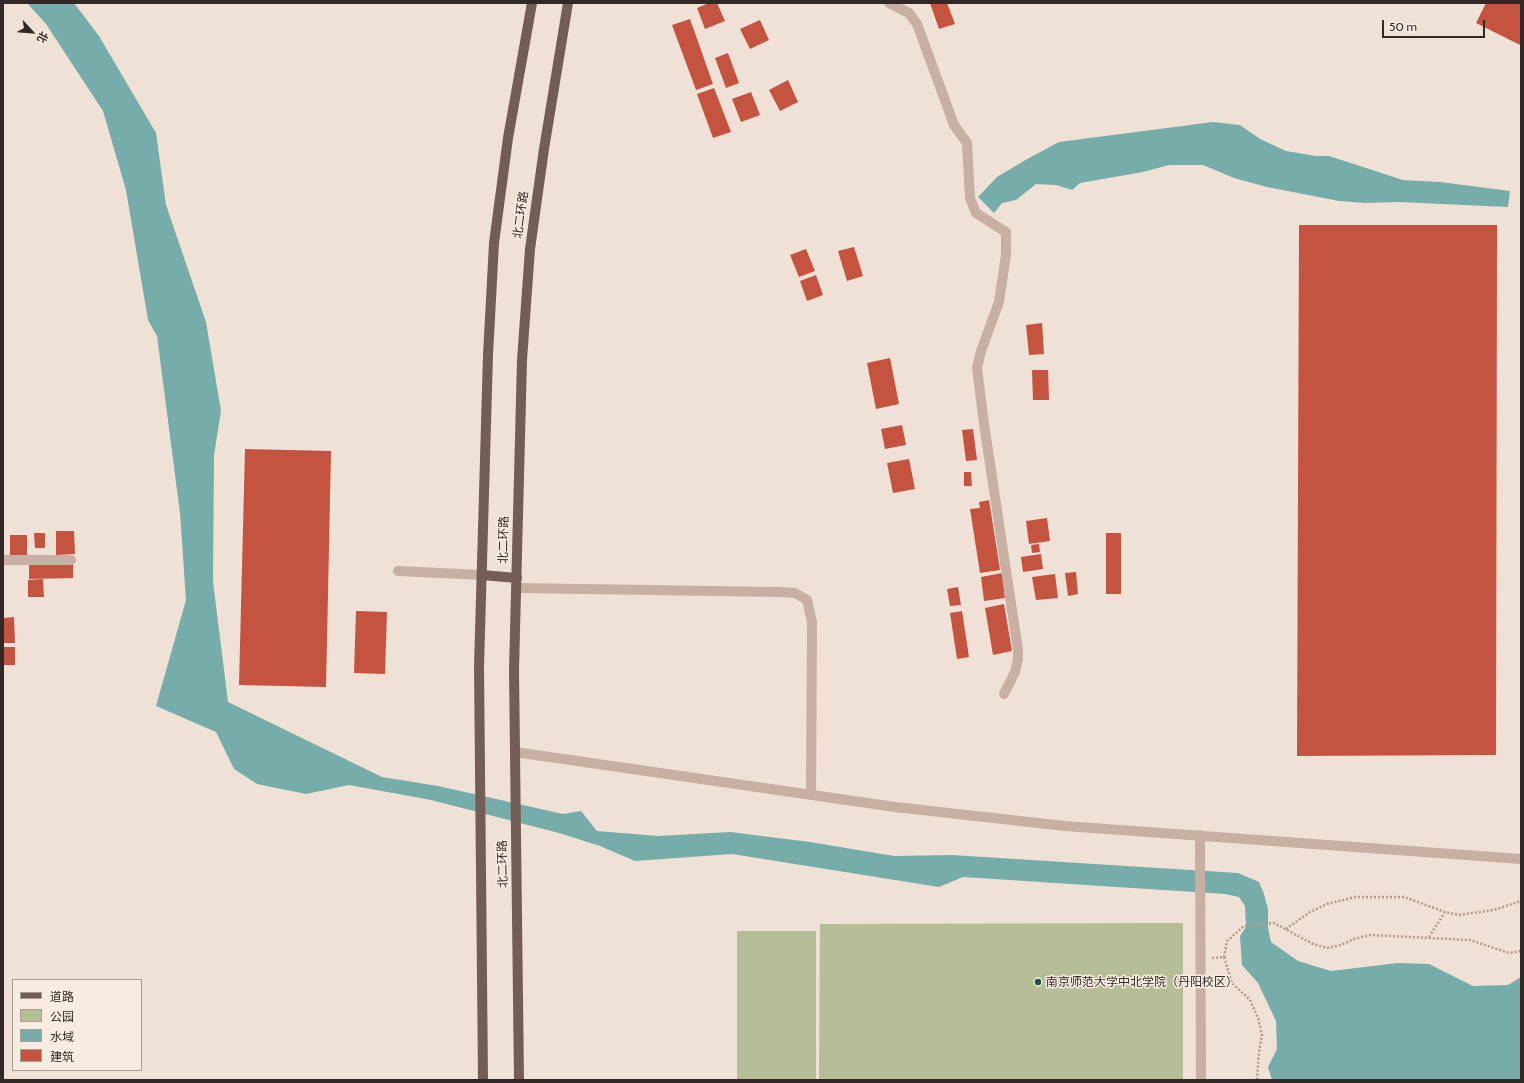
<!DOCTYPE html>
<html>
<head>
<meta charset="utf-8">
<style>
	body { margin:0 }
	#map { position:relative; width:1524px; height:1083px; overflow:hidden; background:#f0e1d6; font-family:Cabin,"Noto Sans SC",sans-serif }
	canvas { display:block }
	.frame { position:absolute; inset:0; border:4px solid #322825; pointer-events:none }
	.legend { position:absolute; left:12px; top:979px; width:130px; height:92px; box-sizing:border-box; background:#f8ece2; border:1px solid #a99e96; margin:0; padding:5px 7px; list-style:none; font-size:12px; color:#322825 }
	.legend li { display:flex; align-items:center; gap:8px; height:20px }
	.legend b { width:20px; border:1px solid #a99e96 }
	.north { position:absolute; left:12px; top:12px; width:40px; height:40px; -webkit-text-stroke:3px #f8ece2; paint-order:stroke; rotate:116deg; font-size:11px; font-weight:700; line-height:16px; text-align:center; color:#322825 }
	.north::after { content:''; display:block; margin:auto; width:14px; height:18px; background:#322825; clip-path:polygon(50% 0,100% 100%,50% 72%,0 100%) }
	.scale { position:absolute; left:1382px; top:20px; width:103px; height:18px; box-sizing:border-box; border:2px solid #322825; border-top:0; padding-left:5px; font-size:12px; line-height:14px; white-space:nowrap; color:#322825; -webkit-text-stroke:3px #f8ece2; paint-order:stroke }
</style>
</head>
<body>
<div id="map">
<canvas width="1524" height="1083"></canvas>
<div class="frame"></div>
<ul class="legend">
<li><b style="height:5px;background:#745d56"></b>道路</li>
<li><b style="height:11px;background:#b5be97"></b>公园</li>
<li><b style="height:11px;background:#76aca9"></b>水域</li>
<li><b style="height:11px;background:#c45340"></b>建筑</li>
</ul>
<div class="north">北</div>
<div class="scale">50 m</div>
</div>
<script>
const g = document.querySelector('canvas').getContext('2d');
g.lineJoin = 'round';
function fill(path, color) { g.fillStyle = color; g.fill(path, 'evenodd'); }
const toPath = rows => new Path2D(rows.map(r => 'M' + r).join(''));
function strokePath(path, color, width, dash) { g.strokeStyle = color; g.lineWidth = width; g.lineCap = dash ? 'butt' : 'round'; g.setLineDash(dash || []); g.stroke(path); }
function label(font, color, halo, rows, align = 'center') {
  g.font = font + ' Cabin,"Noto Sans SC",sans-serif'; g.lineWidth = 3; g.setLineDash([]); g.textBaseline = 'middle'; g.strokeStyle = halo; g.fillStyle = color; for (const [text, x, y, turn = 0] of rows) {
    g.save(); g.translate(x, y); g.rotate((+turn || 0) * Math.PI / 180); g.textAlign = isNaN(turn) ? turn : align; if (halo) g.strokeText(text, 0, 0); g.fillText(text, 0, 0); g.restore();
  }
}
const green = toPath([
	[1183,923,1183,1080,819,1080,820,924],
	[737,931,816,931,816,1080,737,1080]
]);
const water = toPath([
	[27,3,74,3,99,36,156,133,166,205,206,322,221,411,214,455,213,582,228,702,382,777,438,786,563,814,581,811,597,831,658,836,730,832,810,842,894,856,952,855,1238,873,1259,882,1264,894,1268,909,1268,928,1271,942,1298,961,1331,971,1398,963,1429,964,1473,986,1508,985,1521,977,1521,1080,1272,1080,1268,1067,1277,1049,1276,1021,1258,983,1242,965,1240,936,1246,927,1245,906,1239,897,1225,894,963,877,939,887,732,854,635,861,600,846,559,833,431,800,349,785,306,794,257,784,234,769,216,732,156,706,186,600,180,513,157,336,148,320,126,190,103,111,46,24],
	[1213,122,1240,125,1260,139,1286,151,1316,156,1329,156,1403,180,1440,182,1510,191,1508,207,1399,202,1365,203,1339,201,1267,187,1234,178,1203,165,1169,165,1143,172,1080,183,1072,190,1056,185,1036,184,1016,200,1002,203,994,213,978,197,997,177,1029,158,1059,142]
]);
const building = toPath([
	[709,3,717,3,725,21,705,29,697,8],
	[930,3,947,3,955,24,939,29],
	[1486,3,1521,3,1521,42,1520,45,1476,23],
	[690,19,713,84,696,90,672,25],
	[760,20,769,40,750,49,740,29],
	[728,53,739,83,726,88,715,58],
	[788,80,798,102,780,111,769,90],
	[714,88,731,132,713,138,697,94],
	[751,92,760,115,741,122,732,99],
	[1299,225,1497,225,1496,755,1297,756],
	[854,247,863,276,847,281,838,251],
	[806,249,815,271,799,277,790,255],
	[816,275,823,295,807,301,800,281],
	[1042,323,1044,354,1029,355,1026,325],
	[890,358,899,404,876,409,867,363],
	[1032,370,1048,370,1049,400,1033,400],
	[902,425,906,445,885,449,881,429],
	[973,429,977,460,966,461,962,430],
	[245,449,331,451,326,687,239,685],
	[909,459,915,489,893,493,887,463],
	[964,472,971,472,972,486,964,486],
	[989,500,1000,570,980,573,970,509,980,508,979,502],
	[1047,518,1050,541,1029,544,1026,521],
	[56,531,74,531,75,554,56,555],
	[34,533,45,533,45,548,35,548],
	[1106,533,1121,533,1121,594,1106,594],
	[10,535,27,535,27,555,10,555],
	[1039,544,1040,552,1032,553,1031,545],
	[1041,554,1043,569,1023,572,1021,557],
	[73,564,73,578,29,579,29,565],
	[1076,572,1078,594,1068,596,1065,573],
	[1002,573,1005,598,984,601,981,577],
	[1055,574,1058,598,1036,600,1032,577],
	[43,579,44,597,28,597,28,580],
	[958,587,961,605,950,606,947,589],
	[1004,604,1012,651,993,655,985,608],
	[356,611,387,612,385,674,354,673],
	[962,611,969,657,957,659,950,613],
	[14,617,15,643,3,643,3,618],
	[3,647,15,647,15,665,3,665]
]);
const path = toPath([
	[1286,929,1310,912,1327,904,1355,897,1404,897,1445,912,1459,915,1494,910,1521,901],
	[1429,937,1445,912],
	[1224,957,1232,983,1250,1000,1258,1018,1262,1035,1259,1052,1257,1080],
	[1212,958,1224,957,1227,941,1244,926,1274,923,1313,944,1327,948,1341,945,1354,939,1370,935,1470,940,1509,953,1521,951]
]);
const minor = toPath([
	[889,3,909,13,917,24,954,125,967,143,970,198,976,213,1006,232,1006,255,999,302,981,351,977,368,984,424,1018,650,1018,659,1015,672,1004,694],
	[3,560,71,560],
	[398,571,482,575],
	[516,588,780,592,795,593,807,600,812,622,811,795],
	[515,752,895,807,1065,826,1521,859],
	[1200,835,1201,1080]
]);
const major = toPath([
	[482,575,517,578],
	[483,1080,479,666,488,355,494,243,508,138,532,3],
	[519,1080,514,670,522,360,530,249,544,149,568,3]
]);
const markers = [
	[1038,982,4,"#1b5351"]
];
const streetNames = [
	["北二环路",521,215,-82],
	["北二环路",504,540,-89],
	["北二环路",503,864,-91]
];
const poiNames = [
	["南京师范大学中北学院（丹阳校区）",1046,982]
];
fill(green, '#b5be97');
fill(water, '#76aca9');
fill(building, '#c45340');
strokePath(path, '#b39a8d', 2.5, [2, 2]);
strokePath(minor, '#c7b0a3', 10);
strokePath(major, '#745d56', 10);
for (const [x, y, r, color] of markers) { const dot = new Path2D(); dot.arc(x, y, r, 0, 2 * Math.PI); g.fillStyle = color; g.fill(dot); strokePath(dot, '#f8ece2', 1.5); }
label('12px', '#322825', '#f8ece2', streetNames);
label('12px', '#322825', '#f8ece2', poiNames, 'left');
</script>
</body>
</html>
